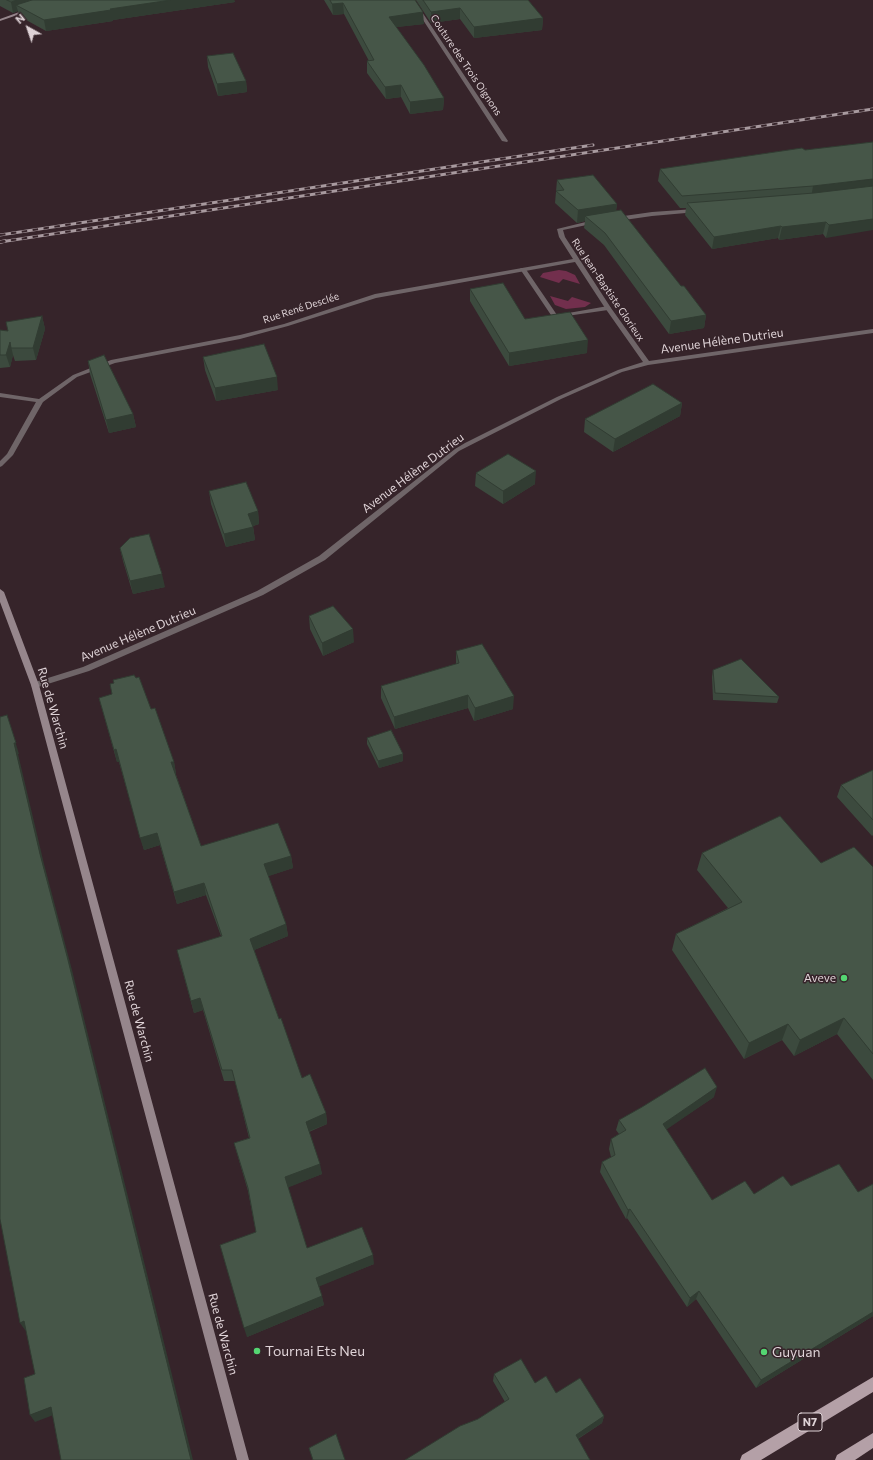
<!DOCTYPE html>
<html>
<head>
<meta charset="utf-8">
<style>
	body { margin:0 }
	#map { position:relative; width:873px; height:1460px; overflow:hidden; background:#36242a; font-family:Commissioner,sans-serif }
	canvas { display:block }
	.north { position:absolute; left:8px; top:8px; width:40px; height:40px; -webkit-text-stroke:3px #36242a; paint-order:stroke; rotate:320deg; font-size:11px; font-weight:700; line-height:16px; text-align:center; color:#dfd3d7 }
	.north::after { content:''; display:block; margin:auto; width:14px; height:18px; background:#dfd3d7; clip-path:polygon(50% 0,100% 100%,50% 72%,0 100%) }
</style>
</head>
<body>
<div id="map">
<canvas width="873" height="1460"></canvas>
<div class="north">N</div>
</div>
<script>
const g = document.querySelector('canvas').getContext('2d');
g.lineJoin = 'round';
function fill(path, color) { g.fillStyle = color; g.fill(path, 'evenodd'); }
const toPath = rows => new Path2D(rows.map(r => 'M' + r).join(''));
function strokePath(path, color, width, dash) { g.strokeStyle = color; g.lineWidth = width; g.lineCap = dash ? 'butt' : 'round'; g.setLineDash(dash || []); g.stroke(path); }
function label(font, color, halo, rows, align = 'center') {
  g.font = font + ' Commissioner,sans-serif'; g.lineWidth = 3; g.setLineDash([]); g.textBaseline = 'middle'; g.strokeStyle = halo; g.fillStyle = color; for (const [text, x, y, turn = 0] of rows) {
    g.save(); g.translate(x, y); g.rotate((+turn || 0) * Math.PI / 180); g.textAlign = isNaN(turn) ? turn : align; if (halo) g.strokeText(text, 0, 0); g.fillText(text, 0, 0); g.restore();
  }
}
const green = toPath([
	[559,270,566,271,575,275,580,284,563,279,559,283,540,277,543,273],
	[550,296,568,301,572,297,591,303,585,307,566,309,555,305]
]);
const lane = toPath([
	[521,268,525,268,557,315,608,306,611,308,608,310,553,318,520,269,521,268]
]);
const street = toPath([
	[410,0,414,0,508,141,507,142,502,141,410,0],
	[695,209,698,211,697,212,652,216,617,221,614,219,617,217,652,212,695,209],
	[594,220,596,221,596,223,563,230,565,237,611,308,649,361,873,329,873,333,648,365,622,372,561,399,459,451,325,560,263,595,89,671,35,688,32,687,31,685,32,683,83,667,257,591,319,556,455,449,465,443,557,397,618,370,643,362,605,308,575,262,376,298,288,326,240,339,115,363,77,377,43,402,13,455,2,466,0,467,0,461,7,454,36,402,0,397,0,393,39,399,73,375,111,360,240,335,284,324,375,294,573,259,559,237,557,229,594,220]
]);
const secondary = toPath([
	[25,10,29,11,0,21,0,19,25,10],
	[0,589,4,592,39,685,249,1460,237,1460,31,685,0,602,0,589]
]);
const primary = toPath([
	[873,1377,873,1392,761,1460,740,1460,742,1455,873,1377],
	[873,1433,873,1448,855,1460,835,1460,837,1455,873,1433]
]);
const railFar1 = toPath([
	[0,235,593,145],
	[0,242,873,109]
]);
const rail = toPath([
	[0,242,5,241]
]);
const wall = toPath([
	[0,0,234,0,235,2,113,20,113,21,46,31,19,16,18,11,13,13,0,6],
	[324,0,415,0,424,24,396,27,444,98,443,110,410,114,401,97,386,99,367,73,367,61,369,61,344,14,333,15],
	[416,0,528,0,543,18,542,30,474,38,460,19,431,23],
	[207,56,246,81,247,92,218,96,208,67],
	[873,142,826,238,823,234,779,240,778,238,712,249,685,215,686,208,680,208,658,181,660,169],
	[557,180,617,204,616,211,706,315,704,328,669,334,604,245,584,228,585,221,577,223,555,203],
	[470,289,525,319,587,353,509,366,470,301],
	[42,316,45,329,36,360,15,361,13,355,10,367,0,368,0,330,8,331],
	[203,357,278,390,216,401,205,370],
	[88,361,133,414,136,427,109,433,90,374],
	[682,403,680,416,613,452,584,432,585,419],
	[476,473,535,484,503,504,475,486],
	[209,491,258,511,259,524,253,526,255,540,226,547,211,504],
	[120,548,165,587,133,594,123,561],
	[309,616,354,642,323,656,310,629],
	[456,651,513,709,474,721,468,708,395,729,381,698,381,686,456,664],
	[713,670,779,697,777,703,713,700,712,677],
	[99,698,151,709,174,762,176,774,176,775,201,846,291,856,293,868,268,876,286,924,288,936,254,950,279,1019,302,1078,326,1113,327,1124,309,1132,322,1174,288,1187,307,1248,374,1264,319,1286,324,1305,247,1337,256,1232,248,1191,234,1143,249,1138,235,1081,224,1081,203,1010,194,1013,180,962,221,936,206,895,177,904,160,845,144,850,119,762,117,762],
	[367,738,403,754,403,761,379,768,367,744],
	[873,770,873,835,872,836,837,797,841,785],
	[702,853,873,867,873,1080,837,1034,794,1056,782,1040,744,1059,672,950,676,934,728,908,697,870],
	[714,1097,666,1129,712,1200,754,1194,791,1186,858,1192,873,1184,873,1316,756,1388,696,1299,687,1307,627,1218,626,1219,600,1172,602,1162,611,1157,609,1149,611,1139,619,1134,616,1130,619,1120],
	[494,1374,535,1383,556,1393,604,1416,602,1423,578,1439,478,1419,505,1402,493,1381]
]);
const shadedWall = toPath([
	[17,0,52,0,16,5,18,11,13,13,11,2],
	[171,0,234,0,235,2,113,20,113,21,46,31,44,20,110,9],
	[343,3,344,14,333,15,332,4],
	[460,8,460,19,431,23,431,12],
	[423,12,424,24,389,28,389,17],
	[543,18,542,30,474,38,474,27],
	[246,81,247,92,218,96,217,84],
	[401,85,401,97,386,99,385,87],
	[444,98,443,110,410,114,410,102],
	[873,179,873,191,811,199,813,186],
	[617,204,615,216,585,216,585,221,577,223,578,210],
	[873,219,873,230,826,238,829,225],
	[826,222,823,234,779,240,782,227],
	[781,226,778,238,712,249,714,237],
	[706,315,704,328,669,334,671,321],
	[42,316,45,329,36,360,33,348],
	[588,340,587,353,509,366,509,353],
	[10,342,13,355,10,367,6,355],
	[277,377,278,390,216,401,215,388],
	[682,403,680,416,613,452,615,439],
	[133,414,136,427,109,433,106,420],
	[536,471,535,484,503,504,503,491],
	[258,511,259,524,250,527,248,514],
	[253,527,255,540,226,547,224,534],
	[162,574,165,587,133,594,130,581],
	[353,629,354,642,323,656,322,643],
	[468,695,468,708,395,729,394,717],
	[514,696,513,709,474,721,475,708],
	[7,715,19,754,18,754,44,864,72,970,193,1460,191,1460,40,854,14,743],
	[116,749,119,762,117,762,114,750],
	[403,754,403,761,379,768,378,761],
	[171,762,174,762,176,774,174,775],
	[157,833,160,845,144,850,140,838],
	[291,856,293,868,266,877,264,864],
	[204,883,206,895,177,904,174,892],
	[286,924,288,936,252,951,250,939],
	[200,998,203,1010,194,1013,191,1001],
	[844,1018,837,1034,794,1056,800,1040],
	[788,1024,782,1040,744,1059,749,1043],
	[717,1087,714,1097,660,1134,663,1124],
	[326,1113,327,1124,307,1132,306,1122],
	[320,1164,322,1174,287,1188,285,1177],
	[630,1209,627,1218,626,1219,628,1210],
	[373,1255,374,1264,318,1287,316,1278],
	[699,1291,696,1299,687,1307,690,1298],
	[322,1296,324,1305,247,1337,244,1328],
	[873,1312,873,1316,756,1388,761,1380],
	[24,1321,29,1329,25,1330,20,1323],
	[51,1407,56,1414,35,1422,30,1415],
	[604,1416,602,1423,574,1441,576,1435]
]);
const building = toPath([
	[7,0,17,0,11,2,7,0],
	[32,0,171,0,110,9,111,10,44,20,16,5,32,0],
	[330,0,415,0,423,12,389,17,424,65,444,98,410,102,401,85,385,87,367,61,374,60,343,3,332,4,330,0],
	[423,0,528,0,543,18,474,27,460,8,431,12,423,0],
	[233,53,246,81,217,84,207,56,233,53],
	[873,142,873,179,813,186,682,196,660,169,802,148,805,150,873,142],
	[593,175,617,204,578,210,556,191,564,190,557,180,593,175],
	[873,186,873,219,829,225,826,222,782,227,781,226,714,237,687,203,814,193,873,186],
	[621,210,681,286,684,286,706,315,671,321,605,233,585,216,621,210],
	[503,283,525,319,570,312,588,340,509,353,470,289,503,283],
	[42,316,33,348,11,348,10,342,6,355,0,355,0,330,8,331,6,322,42,316],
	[264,344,277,377,215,388,203,357,264,344],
	[104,355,133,414,106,420,88,361,104,355],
	[653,384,682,403,615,439,585,419,653,384],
	[508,454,536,471,503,491,476,473,508,454],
	[246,482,258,511,248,514,253,527,224,534,209,491,246,482],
	[149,534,162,574,130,581,120,548,130,538,149,534],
	[333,606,353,629,322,643,309,616,333,606],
	[482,644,514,696,475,708,468,695,394,717,381,686,459,663,456,651,482,644],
	[741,659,779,697,715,693,713,670,741,659],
	[134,675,136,678,139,677,151,709,155,708,174,762,171,762,201,846,278,823,291,856,264,864,286,924,250,939,279,1019,281,1018,302,1078,310,1074,326,1113,306,1122,320,1164,285,1177,307,1248,362,1227,373,1255,316,1278,322,1296,244,1328,220,1245,256,1232,248,1188,234,1143,250,1138,232,1070,222,1070,200,998,191,1001,177,950,222,936,204,883,174,892,157,833,140,838,116,749,114,750,99,698,112,694,110,684,114,683,113,680,134,675],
	[7,715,16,743,14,743,40,854,68,960,191,1460,61,1460,51,1407,30,1415,24,1378,35,1374,24,1321,20,1323,0,1219,0,717,7,715],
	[391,730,403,754,378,761,367,738,391,730],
	[873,770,873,820,841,785,873,770],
	[780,816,821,863,854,847,873,867,873,1054,844,1018,800,1040,788,1024,749,1043,676,934,742,902,702,853,780,816],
	[705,1068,717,1087,663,1124,712,1200,745,1181,754,1194,783,1176,791,1186,839,1164,858,1192,873,1184,873,1312,761,1380,699,1291,690,1298,630,1209,628,1210,602,1162,615,1155,611,1139,626,1130,619,1120,642,1107,705,1068],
	[521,1359,535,1383,546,1376,556,1393,580,1378,604,1416,576,1435,590,1460,405,1460,460,1426,478,1419,509,1399,494,1374,521,1359],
	[336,1434,345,1460,313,1460,309,1448,336,1434]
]);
const markers = [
	[844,978,4,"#54d672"],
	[257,1351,4,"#54d672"],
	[764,1352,4,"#54d672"]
];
const farStreetnames = [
	["Couture des Trois Oignons",466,65,56],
	["Rue Jean-Baptiste Glorieux",608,290,56],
	["Rue René Desclée",301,308,-18]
];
const shields = [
	[810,1422,24]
];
const shieldNames = [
	["N7",810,1422]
];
const streetNames = [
	["Avenue Hélène Dutrieu",722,341,-8],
	["Avenue Hélène Dutrieu",413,473,-37],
	["Avenue Hélène Dutrieu",138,634,-23],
	["Rue de Warchin",53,708,74],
	["Rue de Warchin",139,1021,75],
	["Rue de Warchin",223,1334,75]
];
const poiNames = [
	["Aveve",836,978]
];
const nearPoinames = [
	["Tournai Ets Neu",265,1351],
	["Guyuan",772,1352]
];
fill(green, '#722f4d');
fill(lane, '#6f6568');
fill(street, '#6f6568');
fill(secondary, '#96868c');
fill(primary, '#b4a0a7');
strokePath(railFar1, '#a89a9f', 3);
strokePath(rail, '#a89a9f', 3.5);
strokePath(railFar1, '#36242a', 2, [5.5]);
strokePath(rail, '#36242a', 2.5, [7]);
fill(wall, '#3c4a3e');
fill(shadedWall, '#313c32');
fill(building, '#465648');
strokePath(building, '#313c32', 1);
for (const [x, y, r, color] of markers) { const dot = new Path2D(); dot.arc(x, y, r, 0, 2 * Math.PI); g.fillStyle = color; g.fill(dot); strokePath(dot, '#36242a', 1.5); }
label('10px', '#dfd3d7', '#36242a', farStreetnames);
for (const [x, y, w] of shields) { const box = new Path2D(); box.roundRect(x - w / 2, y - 9, w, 18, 3); g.fillStyle = '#36242a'; g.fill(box); strokePath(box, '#dfd3d7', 1); }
label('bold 11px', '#dfd3d7', null, shieldNames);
label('12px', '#dfd3d7', '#36242a', streetNames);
label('12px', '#dfd3d7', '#36242a', poiNames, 'right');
label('14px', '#dfd3d7', '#36242a', nearPoinames, 'left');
</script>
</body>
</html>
